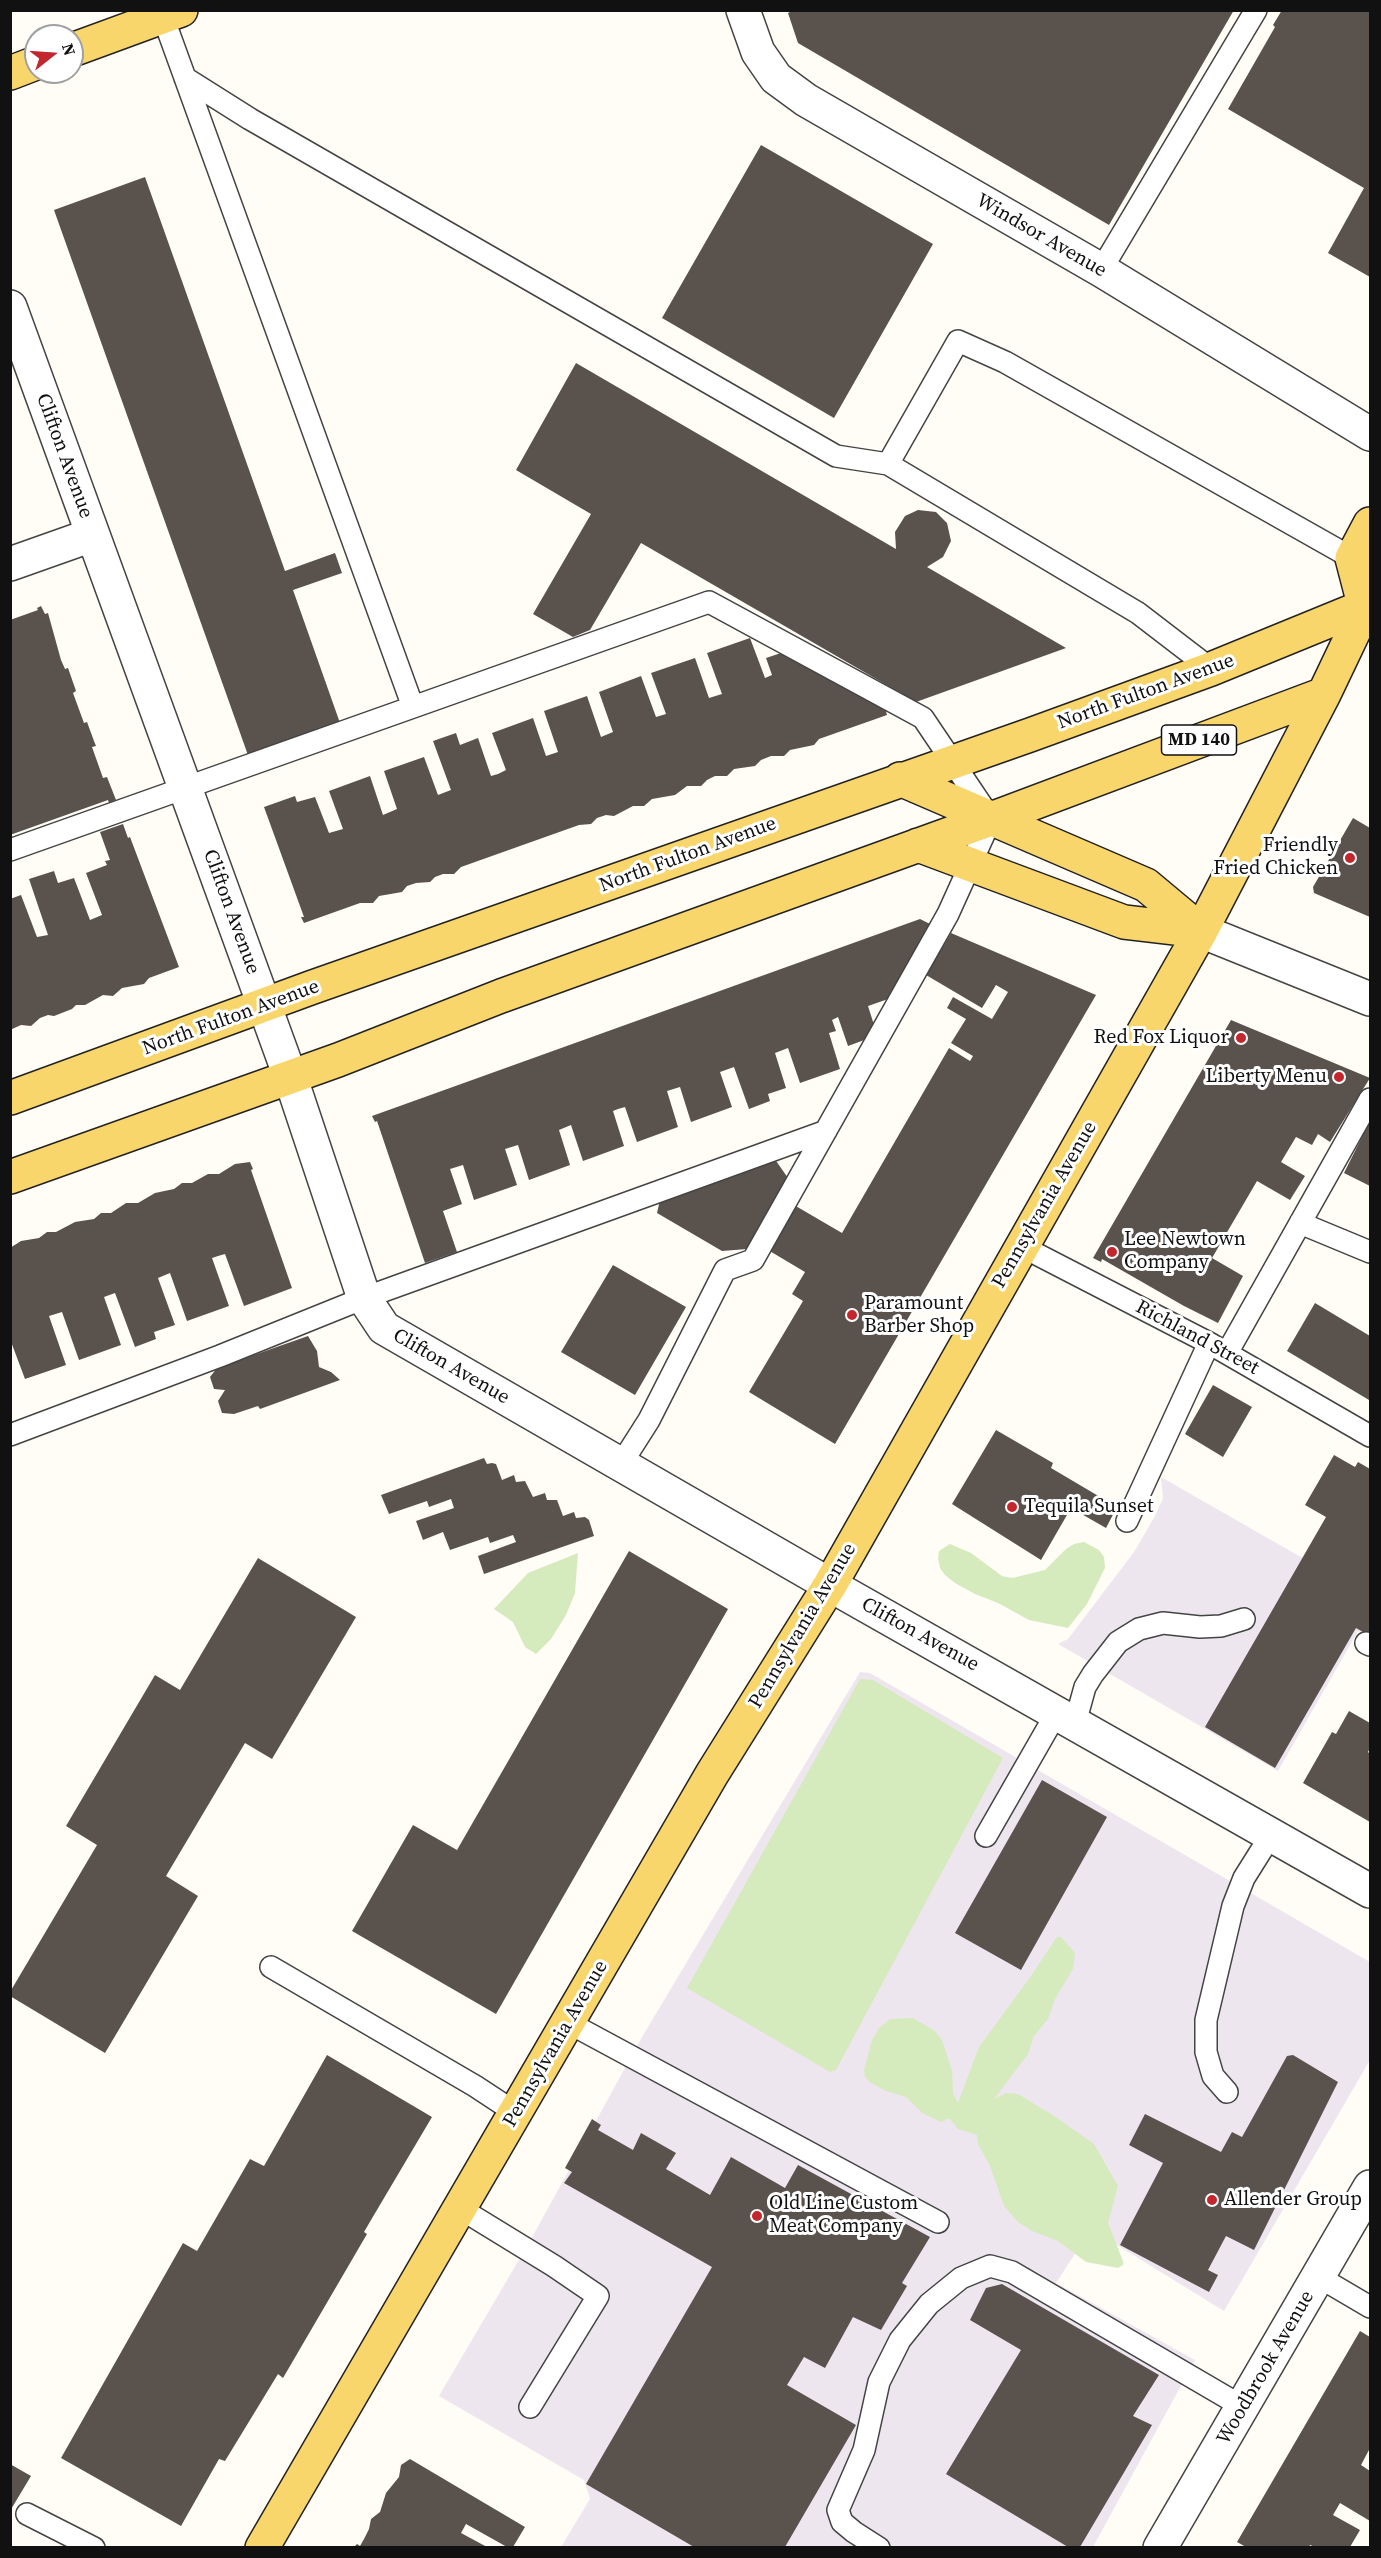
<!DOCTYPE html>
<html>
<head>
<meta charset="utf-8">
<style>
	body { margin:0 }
	#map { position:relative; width:1381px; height:2558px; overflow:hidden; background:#fffdf5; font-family:"Source Serif 4",serif }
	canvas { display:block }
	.frame { position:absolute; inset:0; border:12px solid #111; pointer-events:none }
	.north { position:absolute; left:24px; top:24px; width:60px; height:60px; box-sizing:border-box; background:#fff; border:2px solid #a0a0a0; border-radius:50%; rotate:73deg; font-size:16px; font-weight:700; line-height:24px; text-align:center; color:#111 }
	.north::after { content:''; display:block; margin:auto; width:21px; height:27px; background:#c4262e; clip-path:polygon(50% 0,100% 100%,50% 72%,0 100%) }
</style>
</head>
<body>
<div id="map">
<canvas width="1381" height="2558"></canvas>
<div class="frame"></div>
<div class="north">N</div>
</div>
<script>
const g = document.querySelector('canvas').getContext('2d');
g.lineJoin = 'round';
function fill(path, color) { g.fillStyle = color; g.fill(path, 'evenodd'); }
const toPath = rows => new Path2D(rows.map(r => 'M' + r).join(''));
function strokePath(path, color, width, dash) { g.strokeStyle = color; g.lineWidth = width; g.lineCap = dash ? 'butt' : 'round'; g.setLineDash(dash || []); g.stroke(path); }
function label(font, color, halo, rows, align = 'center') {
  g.font = font + ' "Source Serif 4",serif'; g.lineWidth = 6; g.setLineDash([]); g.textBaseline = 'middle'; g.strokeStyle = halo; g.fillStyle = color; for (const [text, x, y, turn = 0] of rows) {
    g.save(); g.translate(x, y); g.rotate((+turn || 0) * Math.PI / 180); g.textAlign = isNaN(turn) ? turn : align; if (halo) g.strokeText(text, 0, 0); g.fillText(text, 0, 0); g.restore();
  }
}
const industrial = toPath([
	[1361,1464,1370,1469,1370,1638,1358,1631,1278,1771,1058,1644,1068,1639,1134,1552,1155,1516,1163,1498,1161,1477,1306,1560],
	[860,1672,870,1673,1370,1962,1370,2060,1224,2311,1091,2229,1056,2283,1195,2360,1093,2547,561,2547,590,2499,584,2480,439,2396,530,2241,642,2037]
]);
const green = toPath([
	[1084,1542,1099,1550,1104,1557,1105,1568,1087,1604,1068,1628,1029,1620,998,1603,975,1594,955,1583,945,1575,940,1568,938,1558,939,1551,950,1544,971,1553,1002,1576,1012,1578,1045,1570,1066,1549,1074,1544],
	[578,1553,575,1593,566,1615,551,1639,536,1654,525,1647,513,1622,494,1609,528,1573],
	[860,1679,873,1680,1003,1758,836,2070,830,2072,687,1988],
	[1057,1937,1061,1937,1075,1953,1073,1969,1055,1999,1048,2019,1034,2036,1028,2054,994,2099,1006,2093,1018,2094,1054,2116,1094,2144,1118,2186,1108,2223,1123,2261,1123,2265,1118,2268,1086,2262,1058,2241,1032,2231,1018,2222,1004,2206,990,2166,978,2144,977,2135,958,2129,949,2118,941,2122,922,2113,906,2097,886,2091,871,2083,865,2077,864,2070,872,2040,879,2028,890,2019,913,2018,935,2031,942,2040,952,2071,953,2093,958,2103,979,2047,1031,1976]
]);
const building = toPath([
	[794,10,1234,10,1109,225,798,43,788,13],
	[1282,10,1370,10,1370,277,1328,253,1364,188,1228,109,1275,27,1273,25],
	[761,145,933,244,834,418,662,318],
	[145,177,285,571,335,553,342,573,293,590,340,723,249,758,54,210],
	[576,363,896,549,895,532,905,516,918,510,936,512,947,523,951,541,943,557,927,567,1066,648,916,702,641,543,590,630,573,637,533,614,591,514,516,470],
	[41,606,45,614,48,613,61,660,65,669,68,668,75,688,76,691,73,693,84,723,87,722,94,741,96,746,92,747,103,778,107,777,116,800,109,803,108,800,10,835,10,620,38,610,37,608],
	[750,638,765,678,772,675,766,658,787,651,884,705,887,715,819,739,814,745,790,750,784,756,771,756,761,760,755,766,734,769,727,776,715,776,707,780,701,786,687,786,675,795,652,799,644,806,633,806,614,816,606,815,597,818,591,824,579,825,461,867,454,874,443,874,435,877,430,882,416,883,407,886,402,892,379,896,373,903,360,903,304,923,301,917,304,917,264,807,295,796,297,802,315,797,329,833,343,829,329,791,370,776,383,815,397,809,384,771,424,757,438,795,451,790,433,741,456,733,460,745,478,738,491,776,498,774,506,770,492,733,533,718,546,756,558,752,544,711,587,696,601,737,613,732,599,692,641,676,656,717,666,714,651,673,695,658,709,698,722,694,707,653],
	[1353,818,1370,828,1370,917,1314,893,1313,887],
	[123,824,128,838,130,837,179,967,149,978,144,984,122,988,113,996,103,995,85,1005,76,1005,72,1009,54,1016,48,1015,40,1018,31,1026,21,1025,10,1030,10,899,21,895,37,937,48,935,29,879,54,871,58,883,74,878,90,920,102,915,86,873,107,865,105,861,110,860,100,832],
	[920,919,934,926,891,998,868,1006,874,1025,867,1039,848,1046,838,1017,832,1020,836,1031,829,1033,840,1069,800,1083,788,1048,775,1053,786,1088,768,1094,770,1101,749,1109,734,1067,720,1072,732,1107,691,1122,680,1087,667,1091,678,1127,637,1142,625,1107,618,1109,613,1111,624,1146,583,1161,571,1125,559,1130,570,1165,529,1180,518,1145,505,1149,517,1185,474,1200,463,1165,450,1169,462,1204,443,1211,457,1252,425,1263,377,1121,375,1122,372,1116],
	[951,933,1096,995,835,1444,749,1392,803,1301,792,1294,805,1272,768,1250,794,1205,842,1233,949,1048,970,1061,973,1056,951,1043,966,1019,947,1008,953,997,992,1019,1008,992,996,985,982,1008,926,975],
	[1231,1020,1370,1078,1330,1142,1318,1134,1312,1145,1296,1137,1281,1162,1305,1176,1290,1200,1257,1181,1212,1258,1243,1276,1218,1323,1184,1306,1102,1259,1101,1262,1093,1258],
	[1370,1121,1370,1186,1344,1173],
	[774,1158,788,1178,747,1249,722,1251,657,1213,660,1200],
	[250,1162,253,1169,251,1170,292,1288,244,1306,225,1254,218,1256,212,1258,229,1306,187,1321,170,1273,158,1278,175,1325,154,1332,156,1339,135,1347,115,1293,104,1297,121,1345,79,1360,62,1312,49,1316,66,1365,25,1379,10,1339,10,1248,21,1241,39,1238,47,1232,56,1232,75,1222,94,1219,101,1213,111,1213,126,1203,138,1203,155,1193,174,1189,182,1183,192,1183,208,1174,219,1174,235,1164],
	[613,1265,686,1307,635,1395,561,1352],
	[1315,1303,1370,1336,1369,1400,1287,1351],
	[308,1336,317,1351,319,1367,331,1372,340,1380,260,1409,258,1406,234,1414,222,1413,218,1401,225,1390,214,1389,210,1377,217,1368],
	[1213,1385,1252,1407,1223,1457,1185,1434],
	[996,1430,1053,1463,1051,1468,1117,1507,1106,1528,1071,1508,1041,1560,952,1504],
	[1334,1455,1355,1467,1358,1462,1370,1469,1370,1636,1356,1628,1275,1768,1205,1727,1326,1517,1305,1505],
	[484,1458,487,1464,492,1463,496,1464,502,1480,514,1475,516,1482,525,1481,533,1497,545,1493,547,1500,557,1500,563,1516,574,1512,576,1518,585,1517,589,1520,594,1536,484,1574,478,1556,516,1542,513,1535,490,1543,488,1537,450,1550,443,1532,423,1540,416,1521,454,1508,451,1499,429,1507,427,1501,389,1514,381,1495],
	[629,1551,728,1609,496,2014,352,1931,413,1825,457,1850],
	[258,1558,356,1617,272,1759,245,1743,166,1876,198,1896,105,2053,10,1996,10,1992,97,1845,66,1826,155,1675,180,1690],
	[1349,1711,1370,1723,1370,1748,1368,1752,1370,1754,1370,1822,1303,1783,1332,1732,1336,1734],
	[1042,1780,1107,1817,1021,1970,955,1933],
	[327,2055,432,2117,371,2220,364,2232,367,2234,283,2378,278,2374,225,2461,219,2459,181,2526,61,2458,183,2243,197,2251,250,2159,264,2166],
	[1293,2055,1338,2082,1254,2250,1226,2236,1208,2270,1218,2275,1209,2292,1120,2245,1163,2163,1129,2145,1145,2114,1221,2152,1232,2132,1242,2137,1287,2056],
	[592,2119,601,2125,598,2130,633,2150,641,2133,676,2153,666,2169,710,2195,731,2157,785,2188,798,2165,930,2237,902,2283,907,2286,881,2330,853,2317,825,2368,804,2357,787,2385,856,2425,785,2547,694,2547,586,2484,712,2267,564,2183,572,2172,565,2168],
	[1002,2284,1159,2375,1133,2416,1152,2425,1080,2547,1068,2547,946,2474,1021,2350,970,2320,986,2288],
	[1360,2331,1370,2337,1370,2451,1369,2450,1361,2465,1370,2471,1370,2521,1340,2503,1333,2515,1360,2530,1350,2547,1315,2547,1310,2545,1309,2547,1246,2547,1237,2542],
	[410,2459,525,2527,513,2547,507,2547,466,2524,461,2533,487,2547,354,2547,357,2544,360,2546,364,2539,369,2529,371,2519,380,2512,386,2493,399,2477,401,2465],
	[10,2464,31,2476,10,2511]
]);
const service = toPath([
	[163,17,413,707],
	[185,78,250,119,836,456,888,464,1138,613,1211,669],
	[1101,270,1256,10],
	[888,464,958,341,1005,362,1352,558],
	[10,850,709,602,923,718,991,819,948,914,753,1260,725,1270,649,1420,621,1464],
	[1300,1223,1370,1252],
	[1021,1246,1209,1343,1370,1436],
	[1227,1353,1370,1099],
	[10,1435,220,1356,364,1298,826,1131],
	[1127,1521,1209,1343],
	[1366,1643,1370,1645],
	[1075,1723,1085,1687,1093,1674,1118,1642,1139,1629,1163,1623,1200,1627,1221,1626,1244,1619],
	[986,1836,1057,1712],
	[271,1967,475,2086,516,2113],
	[569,2023,938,2222],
	[1227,2092,1213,2076,1206,2052,1206,2020,1233,1906,1244,1878,1271,1835],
	[461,2209,554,2266,598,2296,530,2407],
	[1319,2277,1370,2307],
	[27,2514,94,2548],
	[879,2548,854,2532,842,2522,838,2510,864,2450,879,2382,900,2340,929,2304,961,2278,990,2266,1012,2272,1243,2407]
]);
const minor = toPath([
	[10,564,92,535],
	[290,1076,364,1298,384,1328,830,1585,1370,1891],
	[1160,2548,1370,2187]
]);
const tertiary = toPath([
	[743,10,758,52,776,78,806,100,1101,270,1370,434],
	[10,307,290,1076],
	[1201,931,1370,999]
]);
const primary = toPath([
	[72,50,181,10],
	[10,73,36,63],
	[900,779,1146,885,1201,931],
	[918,845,1124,922,1201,931],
	[10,1098,313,987,1030,735,1211,669,1370,604],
	[10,1177,338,1060,501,996,991,819,1324,694],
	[262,2548,712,1774,830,1585,1201,931,1324,694,1365,608,1352,558,1370,524]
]);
const markers = [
	[1350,858,6,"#c4262e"],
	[1241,1038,6,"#c4262e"],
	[1339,1077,6,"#c4262e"],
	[1112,1252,6,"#c4262e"],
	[852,1315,6,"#c4262e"],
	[1012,1507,6,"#c4262e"],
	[1212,2200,6,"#c4262e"],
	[757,2216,6,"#c4262e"]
];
const shields = [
	[1199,740,75]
];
const shieldNames = [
	["MD 140",1199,740]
];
const streetNames = [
	["Windsor Avenue",1041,236,30],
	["Clifton Avenue",64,456,70],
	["North Fulton Avenue",1146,692,-20],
	["North Fulton Avenue",688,855,-20],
	["Clifton Avenue",231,912,70],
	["North Fulton Avenue",231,1018,-20],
	["Pennsylvania Avenue",1045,1205,-60],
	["Richland Street",1197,1338,28],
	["Clifton Avenue",451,1367,30],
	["Pennsylvania Avenue",803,1626,-59],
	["Clifton Avenue",920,1635,29],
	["Pennsylvania Avenue",556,2044,-60],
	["Woodbrook Avenue",1266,2368,-60]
];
const poiNames = [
	["Friendly",1338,846,"right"],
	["Fried Chicken",1338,869,"right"],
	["Red Fox Liquor",1229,1038,"right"],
	["Liberty Menu",1327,1077,"right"],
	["Lee Newtown",1124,1240],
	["Company",1124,1263],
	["Paramount",864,1304],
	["Barber Shop",864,1327],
	["Tequila Sunset",1024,1507],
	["Allender Group",1224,2200],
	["Old Line Custom",769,2204],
	["Meat Company",769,2227]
];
fill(industrial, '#eee6ef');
fill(green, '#d5ebbd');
fill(building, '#5a524d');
strokePath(service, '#444', 24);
strokePath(minor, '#444', 36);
strokePath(tertiary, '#444', 36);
strokePath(primary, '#222', 36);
strokePath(service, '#fff', 21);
strokePath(minor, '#fff', 33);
strokePath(tertiary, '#fff', 33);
strokePath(primary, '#f9d66b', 33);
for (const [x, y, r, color] of markers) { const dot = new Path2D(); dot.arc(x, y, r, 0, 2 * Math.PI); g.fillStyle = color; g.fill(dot); strokePath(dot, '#fff', 2); }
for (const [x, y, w] of shields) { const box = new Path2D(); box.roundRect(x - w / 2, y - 15, w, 30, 4.5); g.fillStyle = '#fff'; g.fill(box); strokePath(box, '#111', 1.5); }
label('bold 18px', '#111', null, shieldNames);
label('20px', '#111', '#fff', streetNames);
label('20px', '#111', '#fff', poiNames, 'left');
</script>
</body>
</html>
